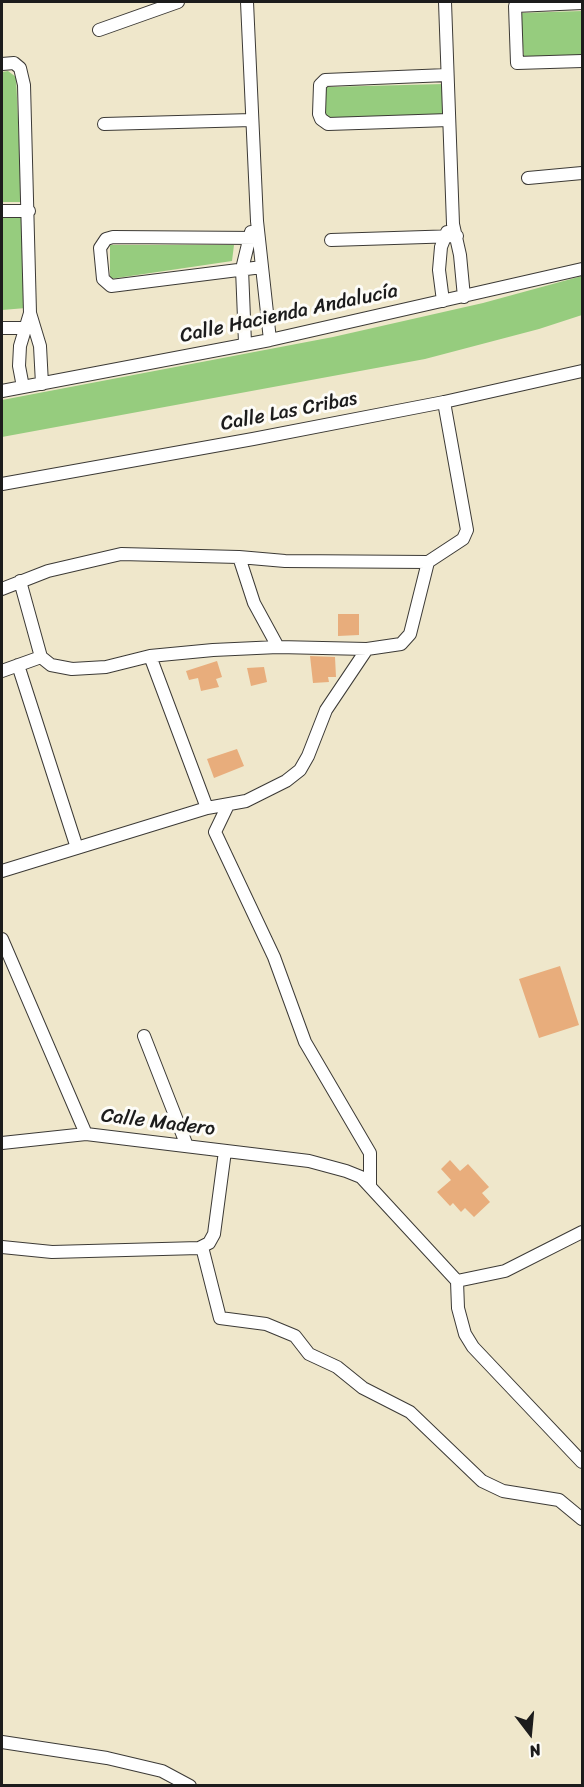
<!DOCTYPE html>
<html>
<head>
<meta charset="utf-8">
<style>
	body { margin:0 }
	#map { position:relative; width:584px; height:1787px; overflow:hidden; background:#efe7cb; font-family:Sriracha,sans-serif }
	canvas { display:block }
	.frame { position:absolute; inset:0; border:3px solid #1c1c1c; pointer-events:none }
	.north { position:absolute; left:500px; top:1703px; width:60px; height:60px; -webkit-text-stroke:4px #fdfcf7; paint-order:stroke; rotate:164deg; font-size:16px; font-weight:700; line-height:24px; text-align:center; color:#1c1c1c }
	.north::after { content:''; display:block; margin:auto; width:21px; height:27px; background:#1c1c1c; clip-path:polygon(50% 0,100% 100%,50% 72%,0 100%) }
</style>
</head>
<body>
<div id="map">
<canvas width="584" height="1787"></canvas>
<div class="frame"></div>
<div class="north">N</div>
</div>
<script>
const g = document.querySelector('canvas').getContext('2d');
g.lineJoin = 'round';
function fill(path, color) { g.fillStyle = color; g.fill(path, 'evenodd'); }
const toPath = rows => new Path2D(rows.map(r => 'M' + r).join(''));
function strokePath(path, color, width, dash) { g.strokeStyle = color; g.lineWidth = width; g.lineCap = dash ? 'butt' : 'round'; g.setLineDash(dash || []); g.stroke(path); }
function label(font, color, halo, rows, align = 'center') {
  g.font = font + ' Sriracha,sans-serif'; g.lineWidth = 6; g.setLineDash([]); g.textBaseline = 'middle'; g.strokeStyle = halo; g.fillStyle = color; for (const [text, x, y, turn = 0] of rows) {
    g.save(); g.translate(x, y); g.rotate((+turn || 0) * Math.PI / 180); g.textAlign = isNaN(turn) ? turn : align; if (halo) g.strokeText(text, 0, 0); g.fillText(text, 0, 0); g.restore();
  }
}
const green = toPath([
	[582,11,582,55,524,57,520,13],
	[8,71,16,77,22,202,2,202,2,72],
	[444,84,443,114,326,118,326,87],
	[2,218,23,218,26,308,2,310],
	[110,245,234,245,232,261,110,279],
	[582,276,582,315,539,329,425,359,2,437,2,400,333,337,483,303]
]);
const building = toPath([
	[338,614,359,614,359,635,338,636],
	[310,656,335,657,336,677,328,677,329,682,313,683],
	[217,661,222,677,216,679,219,687,201,691,198,678,189,680,186,671],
	[264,667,267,682,251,686,247,668],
	[237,749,244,766,214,778,207,759],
	[560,966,579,1025,539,1038,519,979],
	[450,1160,460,1171,468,1164,489,1187,482,1193,490,1202,474,1217,465,1208,461,1212,453,1203,450,1206,437,1192,451,1180,441,1169]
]);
const street = toPath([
	[247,2,257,221,270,340],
	[445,2,453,224,460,255,464,297],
	[582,3,515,6,517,63,582,61],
	[99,30,178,2],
	[2,64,14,63,20,68,24,85,30,313,40,346,42,384],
	[447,75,325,80,320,85,319,114,321,119,328,124,449,120],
	[104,124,252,120],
	[528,178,582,173],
	[2,211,29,211],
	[258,238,113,237,106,239,100,248,103,279,111,286,262,267],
	[331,240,457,236],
	[443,301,439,270,441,247,447,232],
	[2,328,32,328],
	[245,343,242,269,251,232],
	[23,387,19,366,20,346,30,313],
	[2,391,270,340,582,269],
	[2,484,253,439,444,402,582,371],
	[239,557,254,603,278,647],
	[20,581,41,657],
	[2,589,48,571,121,554,239,557,285,561,428,562],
	[150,656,207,808],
	[18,665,77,848],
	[2,671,41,657,51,665,72,669,106,667,150,656,213,650,278,647,367,649,401,644,410,634,428,562,463,539,467,530,444,402],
	[228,805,215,832,274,957,305,1042,370,1153,370,1185],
	[2,871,207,808,246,801,286,781,300,770,308,756,326,710,367,649],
	[2,939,86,1134],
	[144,1036,187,1146],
	[2,1143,86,1134,309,1161,346,1171,361,1177,457,1281],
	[582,1232,505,1271,457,1281,458,1308,465,1334,473,1347,582,1462],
	[2,1247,52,1252,199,1248,209,1243,214,1234,225,1151],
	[202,1247,220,1318,266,1324,295,1336,309,1354,337,1367,363,1388,410,1412,482,1481,503,1491,559,1500,582,1519],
	[2,1742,107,1758,162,1771,190,1786]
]);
const streetNames = [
	["Calle Hacienda Andalucía",289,314,-12],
	["Calle Las Cribas",289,412,-11],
	["Calle Madero",158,1123,7]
];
fill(green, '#96cc7e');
fill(building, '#e8ad7c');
strokePath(street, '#3c3a36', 14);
strokePath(street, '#fff', 12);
label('20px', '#1c1c1c', '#fdfcf7', streetNames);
</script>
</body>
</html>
